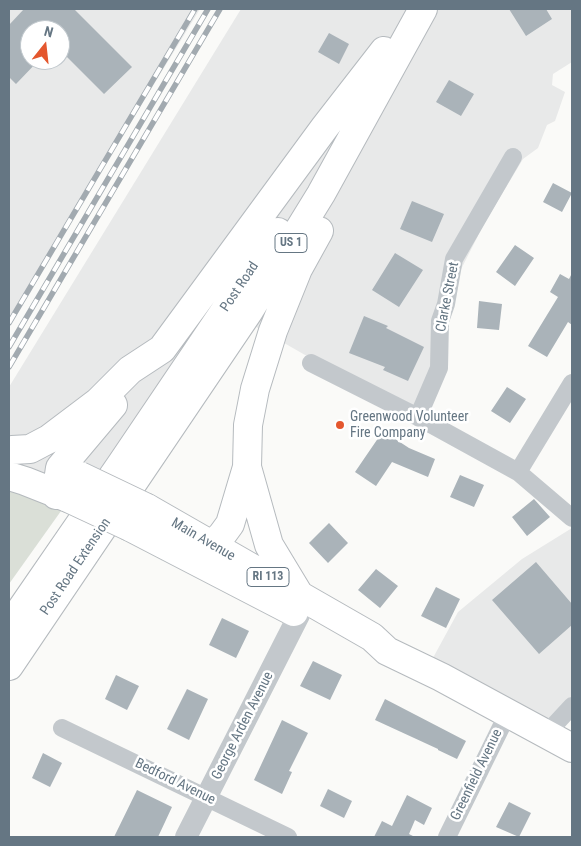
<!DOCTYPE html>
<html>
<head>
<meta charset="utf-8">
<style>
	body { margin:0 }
	#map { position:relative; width:581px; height:846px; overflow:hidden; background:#fafaf8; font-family:"Roboto Condensed",sans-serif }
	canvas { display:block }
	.frame { position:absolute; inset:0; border:10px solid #657683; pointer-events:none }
	.north { position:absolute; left:20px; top:20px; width:50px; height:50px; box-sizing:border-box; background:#fff; border:1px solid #c1c8cd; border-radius:50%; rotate:16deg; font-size:14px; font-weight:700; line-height:20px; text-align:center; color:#657683 }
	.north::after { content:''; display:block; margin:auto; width:18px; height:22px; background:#e4572e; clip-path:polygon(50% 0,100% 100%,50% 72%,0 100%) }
</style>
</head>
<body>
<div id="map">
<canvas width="581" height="846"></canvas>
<div class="frame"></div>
<div class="north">N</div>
</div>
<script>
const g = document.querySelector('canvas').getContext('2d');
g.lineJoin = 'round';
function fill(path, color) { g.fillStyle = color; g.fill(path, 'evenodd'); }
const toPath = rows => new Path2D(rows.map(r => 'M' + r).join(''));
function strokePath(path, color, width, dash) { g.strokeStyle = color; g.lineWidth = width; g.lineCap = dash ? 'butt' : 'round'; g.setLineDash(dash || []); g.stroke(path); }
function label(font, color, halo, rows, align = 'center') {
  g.font = font + ' "Roboto Condensed",sans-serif'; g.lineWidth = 5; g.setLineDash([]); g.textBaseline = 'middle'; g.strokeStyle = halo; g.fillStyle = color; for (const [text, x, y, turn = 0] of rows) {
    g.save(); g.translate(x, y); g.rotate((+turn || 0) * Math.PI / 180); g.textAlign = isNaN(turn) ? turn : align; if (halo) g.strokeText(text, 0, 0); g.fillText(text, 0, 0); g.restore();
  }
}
const built = toPath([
	[9,9,200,9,9,321],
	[30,30,60,30,60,60,30,60],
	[241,9,572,9,572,62,553,74,552,85,565,92,555,121,547,125,538,148,523,159,484,224,451,289,420,415,319,363,244,320,129,496,9,476,9,387],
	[572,528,572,702,540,734,422,678,458,612,522,559]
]);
const green = toPath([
	[9,476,66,504,9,584]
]);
const building = toPath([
	[24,9,74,9,132,67,104,94,60,50,60,30,30,30,30,60,39,60,16,84,9,77,9,25],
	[509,9,546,9,552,19,526,36],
	[329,33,349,44,339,64,318,52],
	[449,80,474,94,461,116,436,102],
	[553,183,572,193,562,212,543,202],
	[412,201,444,214,432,242,400,229],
	[515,245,534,258,515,286,496,272],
	[395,253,423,270,399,307,372,290],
	[572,273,572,325,568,322,547,357,528,346,558,297,550,292,560,274,569,279],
	[479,301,502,304,499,330,477,328],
	[364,316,388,326,386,328,424,347,408,381,383,370,385,367,349,353],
	[507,387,526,399,510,423,491,411],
	[383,431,409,448,435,459,428,477,392,462,376,486,355,472],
	[460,475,484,485,474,507,450,497],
	[534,499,550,517,527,536,512,517],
	[329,523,348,543,328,563,309,543],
	[536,562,572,604,572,625,539,654,492,600],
	[376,569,398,586,380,608,358,590],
	[436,587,460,599,446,628,421,616],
	[222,618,249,631,236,658,209,645],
	[313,661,342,675,330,700,300,686],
	[116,675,139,686,127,710,105,699],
	[187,689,208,699,189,740,167,729],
	[385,699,466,741,457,759,438,750,438,749,375,720],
	[282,720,308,733,289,771,292,772,282,794,254,780],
	[43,753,62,763,50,787,32,778],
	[328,789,352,801,344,818,320,806],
	[137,790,172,807,158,837,114,837],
	[407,795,432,808,424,825,415,820,409,834,415,837,374,837,382,821,392,826],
	[509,802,531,813,519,837,496,827]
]);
const minor = toPath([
	[311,363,418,417,518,472,572,518],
	[418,417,439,368,440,321,446,304,454,259,513,157],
	[518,472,572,383],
	[62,728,288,837],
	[546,734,572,706],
	[447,837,508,713]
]);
const tertiary = toPath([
	[186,837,299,615]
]);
const primary = toPath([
	[12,450,30,449,49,439,98,402,130,370,162,349,325,127,384,51],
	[247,467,269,545,298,593],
	[9,476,25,481,68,498],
	[56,495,60,468,113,405],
	[147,508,372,637,387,651,441,677,572,748],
	[130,527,294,612],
	[169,547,200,551,212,545,222,535,230,524,247,467,248,425,255,389,273,331,298,269,319,231],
	[9,627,122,463,278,232],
	[9,666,249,311,321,194,423,9]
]);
const rail = toPath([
	[9,323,195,9],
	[9,347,208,9],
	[9,367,220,9]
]);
const primaryBridge = toPath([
	[80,476,147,508],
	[68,498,130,527]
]);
const markers = [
	[340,425,5,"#e4572e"]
];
const shields = [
	[291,243,32],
	[268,577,42]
];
const shieldNames = [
	["US 1",291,243],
	["RI 113",268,577]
];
const streetNames = [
	["Post Road",240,287,-56],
	["Clarke Street",448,297,-79],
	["Main Avenue",203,540,30],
	["Post Road Extension",76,567,-56],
	["George Arden Avenue",243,726,-63],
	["Greenfield Avenue",477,775,-64],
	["Bedford Avenue",175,782,26]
];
const poiNames = [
	["Greenwood Volunteer",350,417],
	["Fire Company",350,433]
];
fill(built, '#e8e9e9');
fill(green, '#dadfd7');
fill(building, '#aab3b9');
strokePath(primary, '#b5babe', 30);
strokePath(minor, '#c3c8cc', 18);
strokePath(tertiary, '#c3c8cc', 22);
strokePath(primary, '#fff', 28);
strokePath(rail, '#a2aab0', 5.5);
strokePath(rail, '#fff', 4, [11]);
strokePath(primaryBridge, '#b5babe', 30, []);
strokePath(primaryBridge, '#fff', 28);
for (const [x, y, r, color] of markers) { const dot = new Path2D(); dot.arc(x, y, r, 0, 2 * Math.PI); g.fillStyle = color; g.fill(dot); strokePath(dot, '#fff', 2); }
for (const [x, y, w] of shields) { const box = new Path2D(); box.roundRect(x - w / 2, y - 9.5, w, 19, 4); g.fillStyle = '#fff'; g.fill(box); strokePath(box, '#657683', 1); }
label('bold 12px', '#657683', null, shieldNames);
label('14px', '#657683', '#fff', streetNames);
label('14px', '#657683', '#fff', poiNames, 'left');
</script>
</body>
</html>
